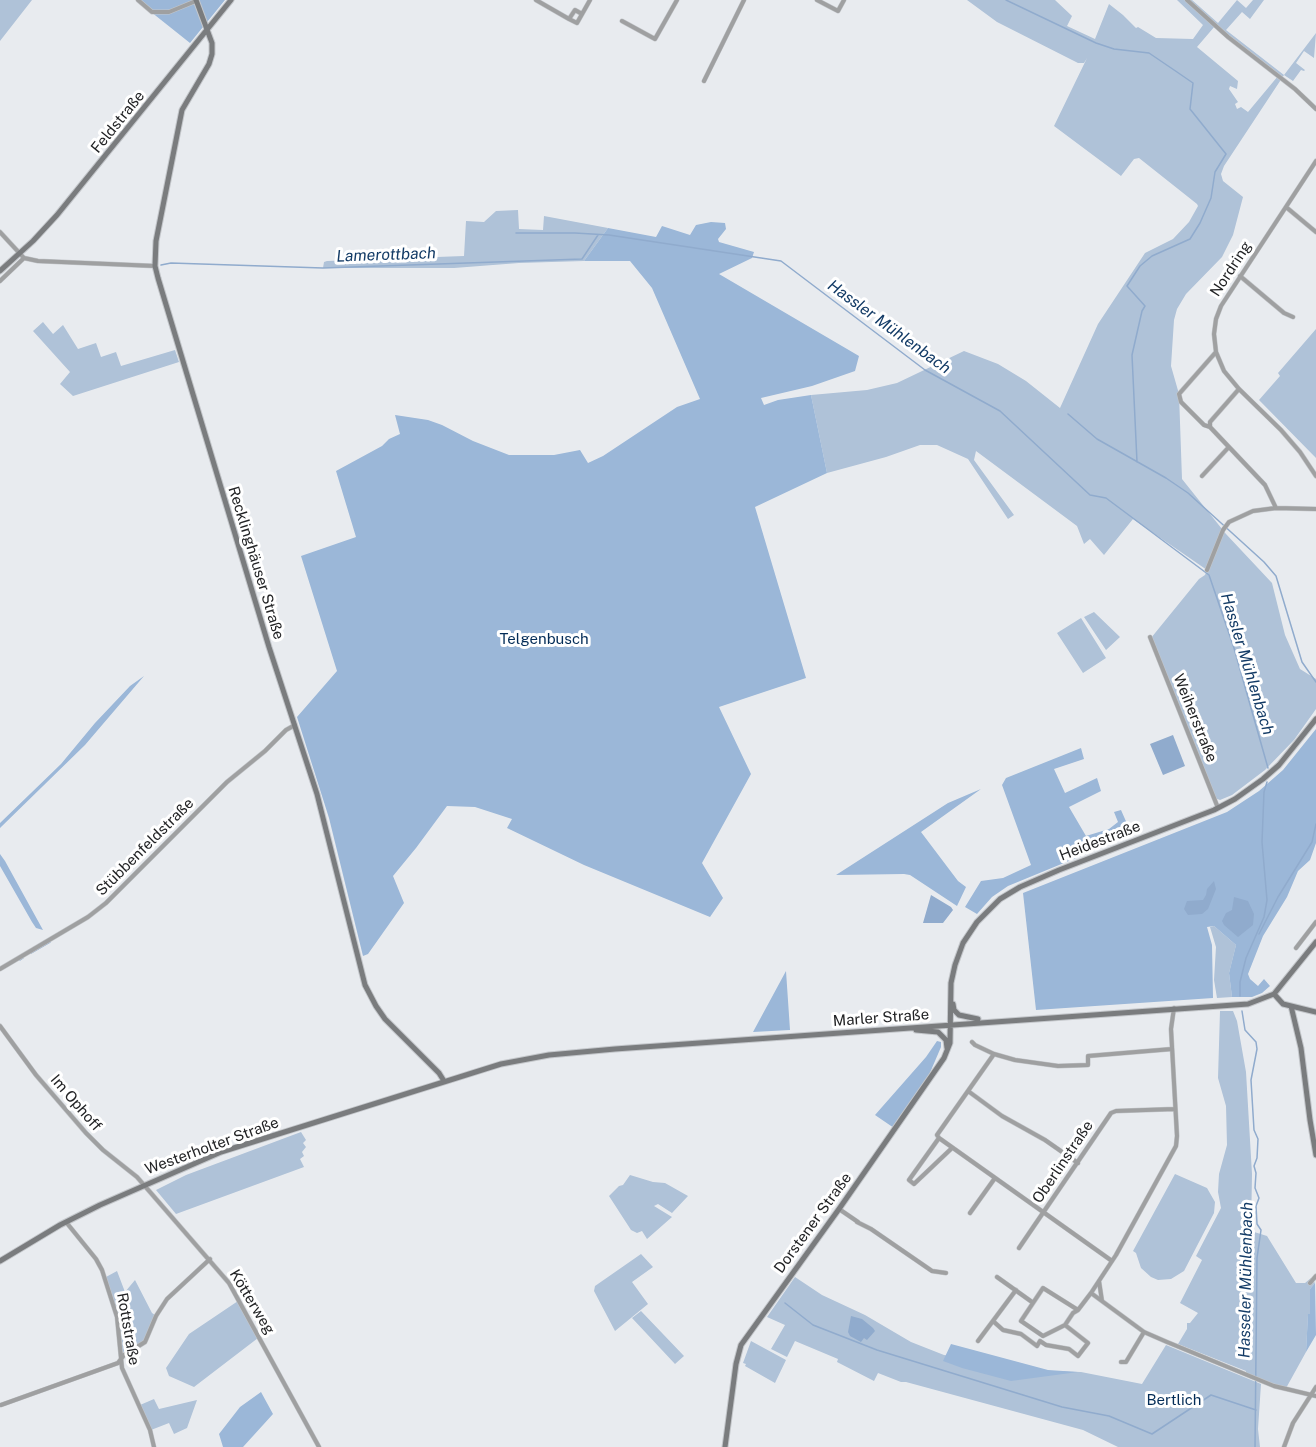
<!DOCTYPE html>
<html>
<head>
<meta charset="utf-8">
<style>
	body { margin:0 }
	canvas { display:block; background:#e8ebef }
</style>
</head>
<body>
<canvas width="1316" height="1447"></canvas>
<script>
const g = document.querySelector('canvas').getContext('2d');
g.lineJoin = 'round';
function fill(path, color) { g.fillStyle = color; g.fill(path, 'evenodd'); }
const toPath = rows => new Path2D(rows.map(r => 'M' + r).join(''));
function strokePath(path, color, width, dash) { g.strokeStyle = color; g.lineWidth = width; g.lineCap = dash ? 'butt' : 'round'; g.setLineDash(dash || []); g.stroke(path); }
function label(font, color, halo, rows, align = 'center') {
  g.font = font + ' "Public Sans",sans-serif'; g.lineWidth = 6; g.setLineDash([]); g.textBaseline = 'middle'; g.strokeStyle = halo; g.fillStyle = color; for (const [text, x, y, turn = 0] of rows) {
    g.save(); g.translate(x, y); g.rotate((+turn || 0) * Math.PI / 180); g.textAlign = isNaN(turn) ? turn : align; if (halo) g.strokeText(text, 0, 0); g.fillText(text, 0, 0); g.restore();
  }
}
const green = toPath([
	[0,0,32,0,0,41],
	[967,0,1055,0,1072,16,1067,26,1095,39,1109,4,1123,15,1136,28,1138,27,1156,38,1193,39,1203,25,1177,0,1192,0,1218,23,1237,0,1246,8,1253,0,1264,0,1250,19,1242,12,1226,30,1284,75,1316,33,1314,58,1304,51,1296,63,1305,70,1304,71,1301,70,1293,81,1284,75,1224,166,1221,174,1223,181,1243,197,1233,235,1222,257,1186,294,1177,309,1174,320,1171,366,1179,394,1182,479,1226,534,1272,583,1285,635,1300,669,1316,679,1316,709,1294,740,1265,770,1232,795,1220,800,1215,798,1151,638,1199,579,1205,575,1207,570,1133,519,1104,555,1090,539,1084,544,1077,526,976,451,974,460,1014,515,1008,519,968,459,937,445,920,445,886,457,827,473,811,395,867,390,897,383,964,351,998,364,1026,381,1060,408,1098,324,1145,253,1173,239,1189,222,1198,206,1197,204,1139,158,1134,159,1121,176,1054,126,1087,58,1084,63,1078,63,997,22],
	[1215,26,1278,76,1248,112,1241,107,1237,109,1235,104,1238,102,1229,89,1230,86,1237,89,1238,81,1197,47],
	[518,210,519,229,543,230,544,216,608,228,584,261,519,263,454,268,323,268,324,262,327,261,464,256,466,221,484,222,496,211],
	[43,322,53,334,63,325,78,349,96,343,101,357,116,352,121,366,175,350,179,362,73,396,60,384,70,372,33,331],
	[1316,329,1316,458,1259,400,1280,376,1278,373],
	[1094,612,1120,637,1106,650,1084,617],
	[1081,618,1106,658,1083,673,1057,633],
	[1214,926,1236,945,1229,973,1232,997,1217,998,1214,980,1216,947,1210,927],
	[1220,1011,1233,1011,1237,1021,1246,1072,1252,1174,1251,1231,1267,1236,1296,1283,1305,1283,1311,1278,1315,1283,1310,1289,1310,1315,1308,1315,1306,1352,1285,1390,1246,1375,1246,1371,1178,1344,1187,1329,1187,1323,1190,1323,1198,1313,1180,1303,1202,1260,1196,1256,1221,1208,1218,1192,1219,1174,1227,1145,1226,1106,1218,1078],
	[301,1132,306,1140,303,1143,306,1147,302,1152,304,1156,300,1159,304,1167,176,1214,156,1190,186,1175],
	[1175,1174,1207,1188,1215,1202,1214,1213,1184,1271,1171,1279,1158,1280,1151,1277,1141,1268,1136,1253,1133,1251],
	[630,1175,653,1182,665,1183,688,1196,672,1213,658,1204,654,1206,672,1217,647,1239,642,1231,637,1233,631,1230,609,1196,619,1186,623,1185],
	[641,1254,653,1267,632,1282,648,1304,615,1331,594,1291,595,1286],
	[117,1271,125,1292,135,1280,152,1313,155,1315,145,1340,125,1353,121,1350,118,1314,106,1277],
	[795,1277,822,1295,865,1315,911,1342,944,1355,1048,1371,1081,1372,1142,1384,1166,1345,1261,1384,1258,1429,1260,1447,1118,1447,1083,1430,906,1382,901,1382,878,1373,874,1381,837,1362,838,1359,795,1341,787,1357,771,1349,785,1325,767,1317],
	[238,1301,258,1338,194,1387,169,1376,166,1368,189,1334],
	[641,1311,684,1356,675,1364,632,1318],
	[751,1341,786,1360,775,1383,745,1366,746,1364,743,1363],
	[154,1399,159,1409,197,1400,187,1428,174,1434,169,1423,151,1430,140,1405]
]);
const forest = toPath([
	[136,0,225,0,190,43],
	[711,222,725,223,726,229,718,239,719,242,754,252,752,258,719,274,859,356,855,371,812,386,761,398,764,405,778,400,811,395,827,473,755,507,806,678,719,707,751,774,702,863,723,898,710,917,584,865,507,828,512,819,475,807,447,806,416,848,393,876,404,903,368,954,363,956,329,818,297,717,337,671,301,556,356,537,336,471,382,446,389,439,400,434,395,415,428,420,442,425,473,441,509,455,554,455,580,450,588,463,603,456,677,407,700,399,652,288,630,261,584,261,608,228,656,237,662,226,690,235,696,225],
	[144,676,85,745,0,828,0,823,61,764,95,723,130,686],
	[1316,729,1316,843,1310,860,1298,871,1287,897,1263,936,1248,974,1250,979,1258,986,1264,979,1270,986,1262,993,1252,997,1232,997,1229,973,1236,945,1214,926,1207,927,1212,945,1213,998,1036,1010,1023,893,1227,812,1259,791,1283,770],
	[1081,748,1084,759,1054,769,1065,793,1097,778,1101,791,1069,807,1086,836,1109,829,1118,822,1114,812,1121,810,1132,835,1008,886,992,897,977,914,965,907,981,881,1003,878,1031,865,1002,785,1006,778],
	[981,789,921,832,958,881,966,887,957,906,910,875,904,874,836,875,948,803],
	[0,854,5,861,43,930,36,928,32,922,0,866],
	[786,971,790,1030,753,1032],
	[937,1041,941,1042,941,1047,926,1082,894,1128,875,1115,926,1057],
	[1315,1283,1316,1335,1306,1352,1308,1314,1310,1314,1310,1289],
	[951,1344,1048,1370,1078,1372,1011,1381,962,1368,943,1361],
	[261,1392,273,1414,243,1447,223,1447,219,1434,240,1407]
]);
const water = toPath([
	[1173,735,1185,766,1163,775,1150,744],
	[1214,881,1216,889,1208,909,1202,914,1188,915,1184,909,1187,901,1203,900,1206,895,1207,889],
	[931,895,951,907,953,910,943,923,923,923],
	[1234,897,1248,901,1254,914,1253,925,1238,937,1224,925,1222,921,1226,913,1232,910],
	[851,1316,862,1319,873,1328,875,1331,867,1340,864,1338,861,1342,850,1336,848,1332]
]);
const stream = toPath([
	[1006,0,1096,43,1114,49,1149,53,1177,72,1193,83,1190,109,1226,154,1215,172,1211,198,1200,223,1190,239,1152,256,1140,266,1127,286,1145,306,1142,311,1132,355,1137,462],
	[516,233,575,233,609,235,781,261,925,370,1000,411,1090,495,1106,498,1209,575,1234,648,1268,768],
	[161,265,171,263,323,268,582,259,598,235],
	[1068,414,1097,439,1166,478,1188,493,1264,562,1276,576,1302,662,1316,682],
	[1259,934,1278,897,1312,842,1316,824],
	[31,953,50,942],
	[20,960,23,958],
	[1240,996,1240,982,1246,958,1264,917,1267,900,1262,842,1264,792,1267,782],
	[1242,1011,1245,1030,1256,1042,1257,1049,1251,1080,1254,1130,1258,1139,1257,1158,1254,1166,1256,1173,1255,1188,1259,1198,1256,1206,1257,1224,1261,1230,1257,1258,1255,1447],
	[785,1303,813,1325,877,1350,1062,1407,1109,1416,1152,1434,1211,1395,1256,1410]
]);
const street = toPath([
	[138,0,152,12,169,12,196,1],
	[536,0,569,19],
	[817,0,838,11,844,0],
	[1187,0,1228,37,1295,89,1316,109],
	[582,14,575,10,569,19,577,23,590,0],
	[622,21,655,39,677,0],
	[704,81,744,0],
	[1316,161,1221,306,1216,319,1214,334,1216,352,1224,371,1239,389,1281,430,1300,452,1316,476],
	[1286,207,1316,232],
	[0,232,24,258,38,261,155,266],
	[1240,276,1284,313,1293,317],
	[0,281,24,258],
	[1216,352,1179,394,1181,402,1204,425,1210,427,1265,485,1276,508],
	[1210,427,1210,422,1239,389],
	[1202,476,1228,448],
	[1207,570,1223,530,1229,522,1253,511,1276,508,1316,509],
	[1150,637,1218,808],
	[1296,948,1316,922],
	[0,969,88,917,106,903,227,782,265,751,286,730,295,725],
	[0,1026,36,1075,86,1133,103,1150,137,1177,229,1283,319,1447],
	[972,1042,975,1045,994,1054,1015,1060,1058,1066,1088,1065,1088,1056,1172,1049],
	[994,1054,937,1135,939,1138,1112,1261],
	[968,1091,1002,1116,1045,1140,1078,1163],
	[939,1138,909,1180,914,1184,952,1148],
	[839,1209,858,1222],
	[970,1213,995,1178],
	[66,1222,96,1259,102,1270,117,1317,122,1368,150,1430,154,1447],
	[857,1222,871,1229,932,1271,946,1273],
	[1019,1248,1111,1113,1116,1111,1175,1109],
	[997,1277,1032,1302],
	[1099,1281,1102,1301],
	[1310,1283,1316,1276],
	[1091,1293,1144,1332,1167,1342,1274,1386,1316,1396],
	[1078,1310,1043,1288,1021,1321,1043,1336,1065,1325,1073,1313,1078,1310,1091,1293,1116,1255,1176,1146,1177,1136,1171,1029,1174,1008],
	[993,1321,1003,1330,1021,1334,1037,1346,1040,1341,1046,1345,1069,1349,1078,1356,1088,1343,1065,1325],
	[978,1341,1016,1290],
	[1121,1362,1126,1362,1144,1332],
	[1,1405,118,1363,124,1355,145,1342,156,1316,167,1299,210,1259],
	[1284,1447,1293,1423,1316,1387]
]);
const secondary = toPath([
	[196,0,212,43,212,54,209,64,182,110,156,241,155,266,158,278,269,647,317,794,365,985,376,1006,385,1019,439,1073,444,1081],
	[0,271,33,241,57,215,231,0],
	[1274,994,1283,1004,1316,1012],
	[953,1004,954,1010,959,1015,978,1019],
	[1291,1006,1301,1048,1310,1120,1316,1155],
	[916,1030,938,1032,946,1040,947,1048],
	[0,1261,60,1225,100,1205,221,1152,501,1064,549,1055,615,1049,1248,1004,1274,994,1316,942],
	[725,1447,736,1364,741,1345,839,1209,944,1058,950,1043,951,983,955,965,963,943,977,922,1000,899,1020,887,1059,870,1214,810,1235,799,1263,779,1279,765,1316,719]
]);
const streetNames = [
	["Feldstraße",118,122,-51],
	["Nordring",1231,269,-57],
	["Recklinghäuser Straße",256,563,73],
	["Weiherstraße",1195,718,68],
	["Heidestraße",1100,841,-21],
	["Stübbenfeldstraße",145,847,-45],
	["Marler Straße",881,1018,-4],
	["Im Ophoff",76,1103,49],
	["Westerholter Straße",212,1146,-20],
	["Oberlinstraße",1063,1162,-56],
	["Dorstener Straße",813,1223,-54],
	["Kötterweg",252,1302,59],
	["Rottstraße",128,1329,80]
];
const parkNames = [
	["Telgenbusch",544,639],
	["Bertlich",1174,1400]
];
const waterNames = [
	["Lamerottbach",386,255,-2],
	["Hassler Mühlenbach",889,327,36],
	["Hassler Mühlenbach",1247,664,73],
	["Hasseler Mühlenbach",1246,1280,-89]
];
fill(green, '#afc2d8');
fill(forest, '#9bb7d8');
fill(water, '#90abcd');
strokePath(stream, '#90abcd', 1.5);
strokePath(street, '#c4c7cb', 5);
strokePath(secondary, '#c4c7cb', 7);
strokePath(street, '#9fa0a1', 4);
strokePath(secondary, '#7a7c7e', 5);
label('15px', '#222325', '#fff', streetNames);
label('15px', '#032c57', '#fff', parkNames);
label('italic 16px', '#133b66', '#fff', waterNames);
</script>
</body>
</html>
